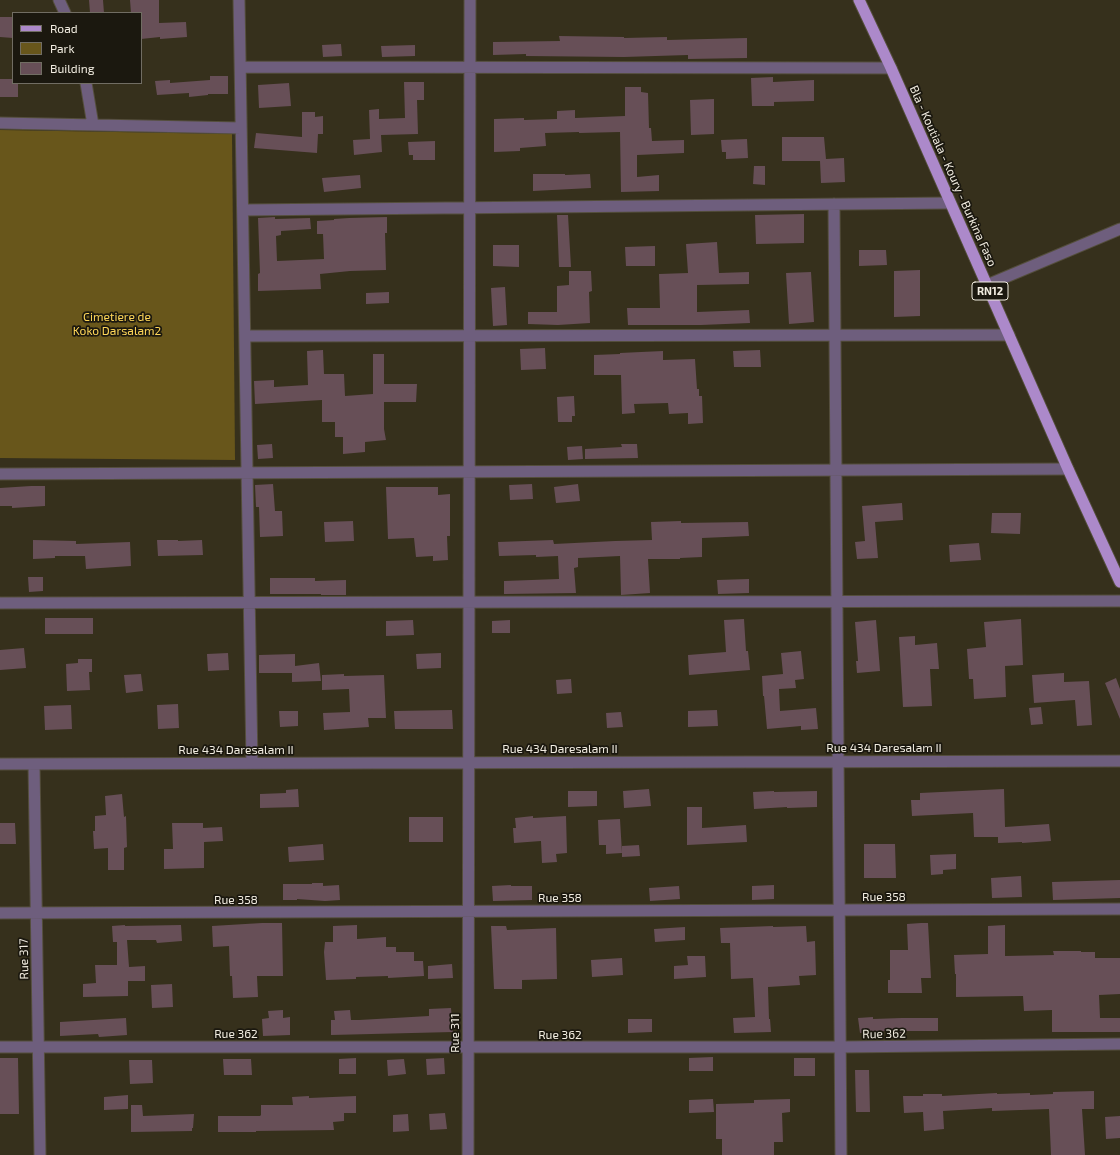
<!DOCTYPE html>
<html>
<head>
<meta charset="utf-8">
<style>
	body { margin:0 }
	#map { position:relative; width:1120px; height:1155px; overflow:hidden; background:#36301c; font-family:"Exo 2",sans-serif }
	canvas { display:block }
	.legend { position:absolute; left:12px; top:12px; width:130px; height:72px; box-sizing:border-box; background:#1b180f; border:1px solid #716d63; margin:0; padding:5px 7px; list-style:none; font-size:12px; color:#f2ede1 }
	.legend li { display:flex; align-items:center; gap:8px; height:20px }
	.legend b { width:20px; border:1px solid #716d63 }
</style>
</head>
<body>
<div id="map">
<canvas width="1120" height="1155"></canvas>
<ul class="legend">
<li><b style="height:5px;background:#ac89ca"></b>Road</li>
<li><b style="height:11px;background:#68561b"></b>Park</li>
<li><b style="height:11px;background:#674f57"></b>Building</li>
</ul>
</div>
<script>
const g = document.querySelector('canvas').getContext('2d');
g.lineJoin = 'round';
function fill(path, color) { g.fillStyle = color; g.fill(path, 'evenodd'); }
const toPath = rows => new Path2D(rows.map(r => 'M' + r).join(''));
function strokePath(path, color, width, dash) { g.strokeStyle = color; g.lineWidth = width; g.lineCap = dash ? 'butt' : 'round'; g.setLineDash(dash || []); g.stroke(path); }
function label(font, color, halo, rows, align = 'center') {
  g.font = font + ' "Exo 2",sans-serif'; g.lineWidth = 3.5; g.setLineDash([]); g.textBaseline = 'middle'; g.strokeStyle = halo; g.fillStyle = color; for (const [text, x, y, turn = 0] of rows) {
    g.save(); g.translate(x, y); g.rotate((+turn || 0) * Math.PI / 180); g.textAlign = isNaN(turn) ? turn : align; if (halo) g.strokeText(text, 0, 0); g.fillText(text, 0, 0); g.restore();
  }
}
const green = toPath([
	[0,130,232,134,235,460,0,458]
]);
const building = toPath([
	[89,0,103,0,104,13,90,13],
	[130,0,159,0,159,23,186,22,187,37,160,39,160,37,141,39,141,13,131,13],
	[0,17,13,17,13,38,0,37],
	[559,36,624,37,624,38,667,37,667,40,747,38,747,58,688,59,688,55,624,57,526,56,526,54,493,55,493,42,560,41],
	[341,44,342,56,323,57,322,45],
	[415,45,415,56,382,57,381,46],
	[210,76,228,76,228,94,208,94,208,95,189,97,189,93,157,95,155,81,170,80,170,83,210,80],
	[773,77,773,82,814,80,814,101,774,102,774,106,752,106,751,78],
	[0,79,13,79,13,83,18,83,18,97,0,97],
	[404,82,424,82,424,100,417,100,418,134,381,135,382,152,354,155,353,140,370,139,369,110,379,109,379,119,405,118],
	[289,83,291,106,259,108,258,85],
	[625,87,641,87,641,92,648,93,649,128,651,128,652,141,684,140,684,153,637,155,637,177,659,175,659,191,621,192,620,132,579,133,579,132,545,133,546,146,520,148,520,151,494,152,494,119,524,118,524,120,557,119,557,111,575,110,575,118,625,116],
	[714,99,714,134,691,135,690,100],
	[302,112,315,112,315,117,323,116,323,134,318,134,317,153,254,148,256,133,302,137],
	[782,137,824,137,826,159,844,158,845,182,821,183,820,161,782,161],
	[747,139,748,158,726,159,726,152,722,152,721,140],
	[435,141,435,160,413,160,413,155,409,155,408,142],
	[754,166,765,166,765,185,753,184],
	[533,174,565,174,565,175,590,174,591,188,533,191],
	[360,175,361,188,324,192,322,178],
	[804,214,804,243,756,244,755,215],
	[557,215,568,215,571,267,559,267],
	[275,217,275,219,310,218,311,229,281,231,281,235,276,236,277,261,324,259,323,234,317,234,317,221,334,220,334,219,349,218,387,217,387,233,385,233,386,270,350,271,320,274,321,289,258,291,258,274,260,273,258,218],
	[717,242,719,273,749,272,749,284,697,285,697,312,749,310,750,323,701,325,628,325,627,308,660,308,659,274,688,273,686,244],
	[493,245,519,245,519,267,493,266],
	[655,246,655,266,626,266,625,247],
	[859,250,886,250,887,265,859,266],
	[920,270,920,316,894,317,894,271],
	[569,271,591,271,592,291,589,292,590,323,558,325,528,324,528,312,557,312,557,286,569,285],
	[811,272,814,322,789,324,786,273],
	[505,287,507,325,493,326,491,288],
	[389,292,389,303,366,304,366,293],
	[545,348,546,369,521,370,520,349],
	[323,350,324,374,344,374,345,396,373,394,373,354,384,354,384,384,417,384,416,402,384,402,384,429,386,440,365,442,365,452,343,454,343,437,335,437,335,422,322,422,322,400,255,404,254,381,274,380,274,387,308,385,307,351],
	[760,350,761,367,734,367,733,351],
	[663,351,663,360,695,359,697,389,699,389,699,396,702,396,703,423,688,424,688,413,669,414,668,403,634,404,635,413,622,414,621,375,594,375,594,355,620,354,620,353,641,352],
	[574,396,575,416,572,416,572,422,558,422,557,397],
	[272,444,273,458,258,459,257,445],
	[621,444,637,444,638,458,585,459,585,449,622,447],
	[582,446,583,459,568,460,567,447],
	[273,484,275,511,282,511,283,536,260,537,259,507,256,507,255,485],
	[532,484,533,499,510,500,509,485],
	[578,484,580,501,556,503,554,487],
	[31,486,45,486,45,506,12,508,12,506,0,506,0,488],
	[386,487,438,487,438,495,450,494,450,536,447,536,448,560,433,561,433,556,416,557,414,538,388,539],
	[902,503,903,520,875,522,878,558,857,559,855,542,865,541,862,506],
	[992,513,1021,513,1020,534,991,533],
	[353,521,354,541,325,542,324,522],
	[681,521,681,523,748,522,749,536,702,538,702,557,680,558,680,559,648,559,650,593,621,595,620,556,578,558,578,567,574,568,576,593,504,594,504,581,559,579,558,556,536,557,536,555,499,556,498,542,553,540,554,544,615,541,652,540,651,522],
	[33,540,76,541,76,544,130,542,131,566,86,569,85,556,55,556,55,558,33,559],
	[157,540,178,540,178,541,202,540,203,555,158,556],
	[979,543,981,560,950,562,949,545],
	[28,577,43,577,43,591,29,592],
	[270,578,315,578,315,581,346,580,346,595,321,595,321,594,270,594],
	[749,579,749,593,718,594,717,580],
	[45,618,93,618,93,634,45,634],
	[744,619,746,651,748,651,750,670,689,675,688,655,726,652,724,620],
	[1021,619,1023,665,1005,666,1006,697,974,699,973,679,969,679,967,649,986,647,984,622],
	[413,620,414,635,386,636,386,621],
	[510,620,510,633,492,633,492,621],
	[876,620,880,671,857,673,856,661,858,661,855,622],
	[915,636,915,645,937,643,939,669,930,669,932,706,903,707,899,637],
	[24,648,26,668,0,670,0,650],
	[801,651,804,679,795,680,796,688,779,689,780,711,816,708,818,729,801,730,801,726,767,729,764,696,763,696,762,676,783,674,781,653],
	[228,653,229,670,208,671,207,654],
	[441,653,441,668,417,669,416,654],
	[295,654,295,666,319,663,321,681,292,682,292,673,259,673,259,655],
	[78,659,92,659,92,672,89,672,90,690,67,691,66,664,78,663],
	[1064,673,1064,682,1089,681,1092,725,1077,726,1075,700,1034,703,1032,675],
	[141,674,143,691,126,693,124,675],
	[344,674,344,676,384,675,386,718,368,718,369,727,324,730,323,713,350,712,349,689,322,690,322,675],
	[1116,678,1120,689,1120,719,1105,683],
	[571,679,572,693,557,694,556,680],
	[178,704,179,728,158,729,157,705],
	[71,705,72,729,45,730,44,706],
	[1041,707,1043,724,1031,725,1029,708],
	[452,710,453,729,395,729,394,711],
	[717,710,718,726,688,727,688,711],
	[279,711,298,711,298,726,280,727],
	[621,712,623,727,607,728,606,713],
	[298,789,299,807,260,808,260,794,286,793,286,790],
	[649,789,651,806,624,808,623,791],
	[1004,789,1005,827,1049,824,1051,841,1022,843,1022,842,998,843,998,837,974,837,973,813,912,816,911,800,920,800,920,793],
	[568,791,597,791,597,806,568,807],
	[774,791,774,792,817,791,817,807,787,808,787,807,754,809,753,792],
	[122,794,124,817,126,816,127,847,124,848,124,870,108,870,108,848,94,849,93,831,95,831,95,816,106,815,105,796],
	[687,807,702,807,702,828,746,825,747,842,687,845],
	[533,816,533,818,566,816,567,853,556,854,557,862,542,863,541,841,514,843,513,828,516,828,515,818],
	[409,817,443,817,443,842,409,842],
	[620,819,622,853,606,854,606,845,599,845,598,820],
	[0,823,15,823,16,844,0,844],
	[172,823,203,823,203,828,222,827,223,841,204,842,204,868,164,869,164,849,173,849],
	[323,844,324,860,289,862,288,847],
	[864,844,895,844,896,878,864,878],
	[639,845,640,856,622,857,622,846],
	[956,854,956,869,943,870,943,874,931,875,930,855],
	[1021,876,1022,897,992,898,991,878],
	[1120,880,1120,898,1053,900,1052,882],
	[312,883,323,883,323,886,339,885,340,900,325,901,297,899,297,900,283,900,283,884,312,884],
	[511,885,511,886,532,886,532,900,493,901,492,886],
	[774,885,774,899,752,900,752,886],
	[679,886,680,899,650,901,649,888],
	[262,923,282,923,283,976,257,976,258,997,233,998,232,976,230,976,229,946,213,947,212,926],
	[921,923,928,923,931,978,921,978,922,993,888,993,888,980,890,980,890,950,908,950,907,924],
	[125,925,125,926,181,925,182,941,157,943,156,940,127,940,129,967,145,966,145,981,128,981,128,996,83,997,83,984,96,983,95,965,117,965,117,942,113,942,112,926],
	[357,925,357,939,386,937,386,947,396,947,396,952,414,952,414,961,423,961,424,976,388,978,388,976,356,977,356,979,326,980,324,952,325,942,333,942,333,926],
	[1005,925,1005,956,1054,955,1053,951,1081,951,1081,952,1095,952,1095,958,1120,958,1120,994,1099,995,1100,1018,1120,1018,1120,1032,1052,1032,1052,1010,1024,1011,1023,996,956,997,956,974,955,974,954,955,988,954,988,926],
	[491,926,506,926,507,930,556,928,557,979,522,980,522,989,494,989],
	[773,926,773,927,806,926,807,942,815,941,816,975,799,976,800,985,768,987,769,1019,770,1019,771,1032,734,1033,733,1018,755,1017,753,978,731,979,730,943,721,943,720,928],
	[685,927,685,940,655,942,654,929],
	[687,956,705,956,706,977,674,979,674,966,688,965],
	[622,958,623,975,592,977,591,960],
	[452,964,453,978,428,979,428,966],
	[172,984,173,1007,152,1008,151,985],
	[451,1008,453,1032,331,1035,331,1020,335,1020,334,1011,350,1010,351,1020,359,1020,429,1016,429,1009],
	[283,1010,283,1018,290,1017,290,1035,263,1036,262,1019,269,1018,268,1011],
	[873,1017,873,1019,902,1018,938,1018,938,1031,904,1031,904,1033,886,1034,886,1031,860,1033,858,1018],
	[126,1018,127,1035,99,1037,98,1034,60,1036,60,1022],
	[628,1019,652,1019,652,1032,628,1033],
	[713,1057,713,1071,689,1071,689,1058],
	[0,1058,18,1058,19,1114,0,1114],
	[356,1058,356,1074,339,1074,339,1059],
	[444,1058,445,1074,427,1075,426,1059],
	[794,1058,815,1058,815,1076,794,1076],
	[223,1059,251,1059,252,1075,224,1075],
	[404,1059,406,1074,388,1076,387,1060],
	[129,1060,152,1060,153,1083,130,1084],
	[855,1070,869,1070,870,1112,856,1112],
	[1094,1091,1094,1109,1082,1109,1085,1155,1051,1155,1049,1109,992,1111,992,1108,943,1111,944,1129,924,1131,923,1112,904,1113,903,1096,923,1096,923,1094,942,1094,942,1096,997,1093,997,1094,1030,1093,1030,1095,1053,1094,1053,1092],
	[128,1095,128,1109,104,1110,104,1097],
	[309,1096,309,1098,356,1096,356,1113,344,1113,344,1121,333,1122,334,1130,256,1131,256,1132,218,1132,218,1116,260,1116,261,1115,261,1105,293,1105,292,1097],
	[713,1099,714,1112,689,1113,689,1100],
	[790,1099,790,1112,782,1113,783,1142,774,1142,774,1155,722,1155,722,1139,716,1139,716,1104,754,1103,754,1100],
	[131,1105,142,1105,143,1116,194,1114,193,1128,192,1128,192,1131,131,1132],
	[445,1113,447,1129,430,1130,429,1114],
	[408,1114,409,1131,393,1132,393,1115],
	[1120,1116,1120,1138,1106,1139,1105,1117]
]);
const minor = toPath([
	[59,0,65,13],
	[239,0,252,763],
	[241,67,891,68],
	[86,83,93,125],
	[0,123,241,128],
	[834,204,841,1155],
	[243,210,950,203],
	[987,285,1120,229],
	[245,336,1009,335],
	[0,474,1068,469],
	[0,603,1120,601],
	[0,764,1120,761],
	[34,764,40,1155],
	[0,913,1120,909],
	[0,1047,841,1047,1120,1044],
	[468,1155,470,0]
]);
const primary = toPath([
	[859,0,891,68,1068,469,1120,582]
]);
const shields = [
	[990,291,36]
];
const shieldNames = [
	["RN12",990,291]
];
const streetNames = [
	["Bla - Koutiala - Koury - Burkina Faso",953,176,66],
	["Rue 434 Daresalam II",884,748],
	["Rue 434 Daresalam II",560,749],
	["Rue 434 Daresalam II",236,750],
	["Rue 358",884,897],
	["Rue 358",560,898],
	["Rue 358",236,900],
	["Rue 317",24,959,-91],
	["Rue 311",455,1033,-90],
	["Rue 362",236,1034],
	["Rue 362",884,1034,-1],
	["Rue 362",560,1035]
];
const parkNames = [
	["Cimetiere de",117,317],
	["Koko Darsalam2",117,331]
];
fill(green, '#68561b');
fill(building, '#674f57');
strokePath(minor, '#544e3c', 13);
strokePath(primary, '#544e3c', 13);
strokePath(minor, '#6e5e7d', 11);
strokePath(primary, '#ac89ca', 11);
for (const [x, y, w] of shields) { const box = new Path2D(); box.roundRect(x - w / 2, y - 9, w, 18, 3); g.fillStyle = '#1b180f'; g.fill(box); strokePath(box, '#f2ede1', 1); }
label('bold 11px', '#f2ede1', null, shieldNames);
label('12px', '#f2ede1', '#1b180f', streetNames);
label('12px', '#ffd759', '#1b180f', parkNames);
</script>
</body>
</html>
